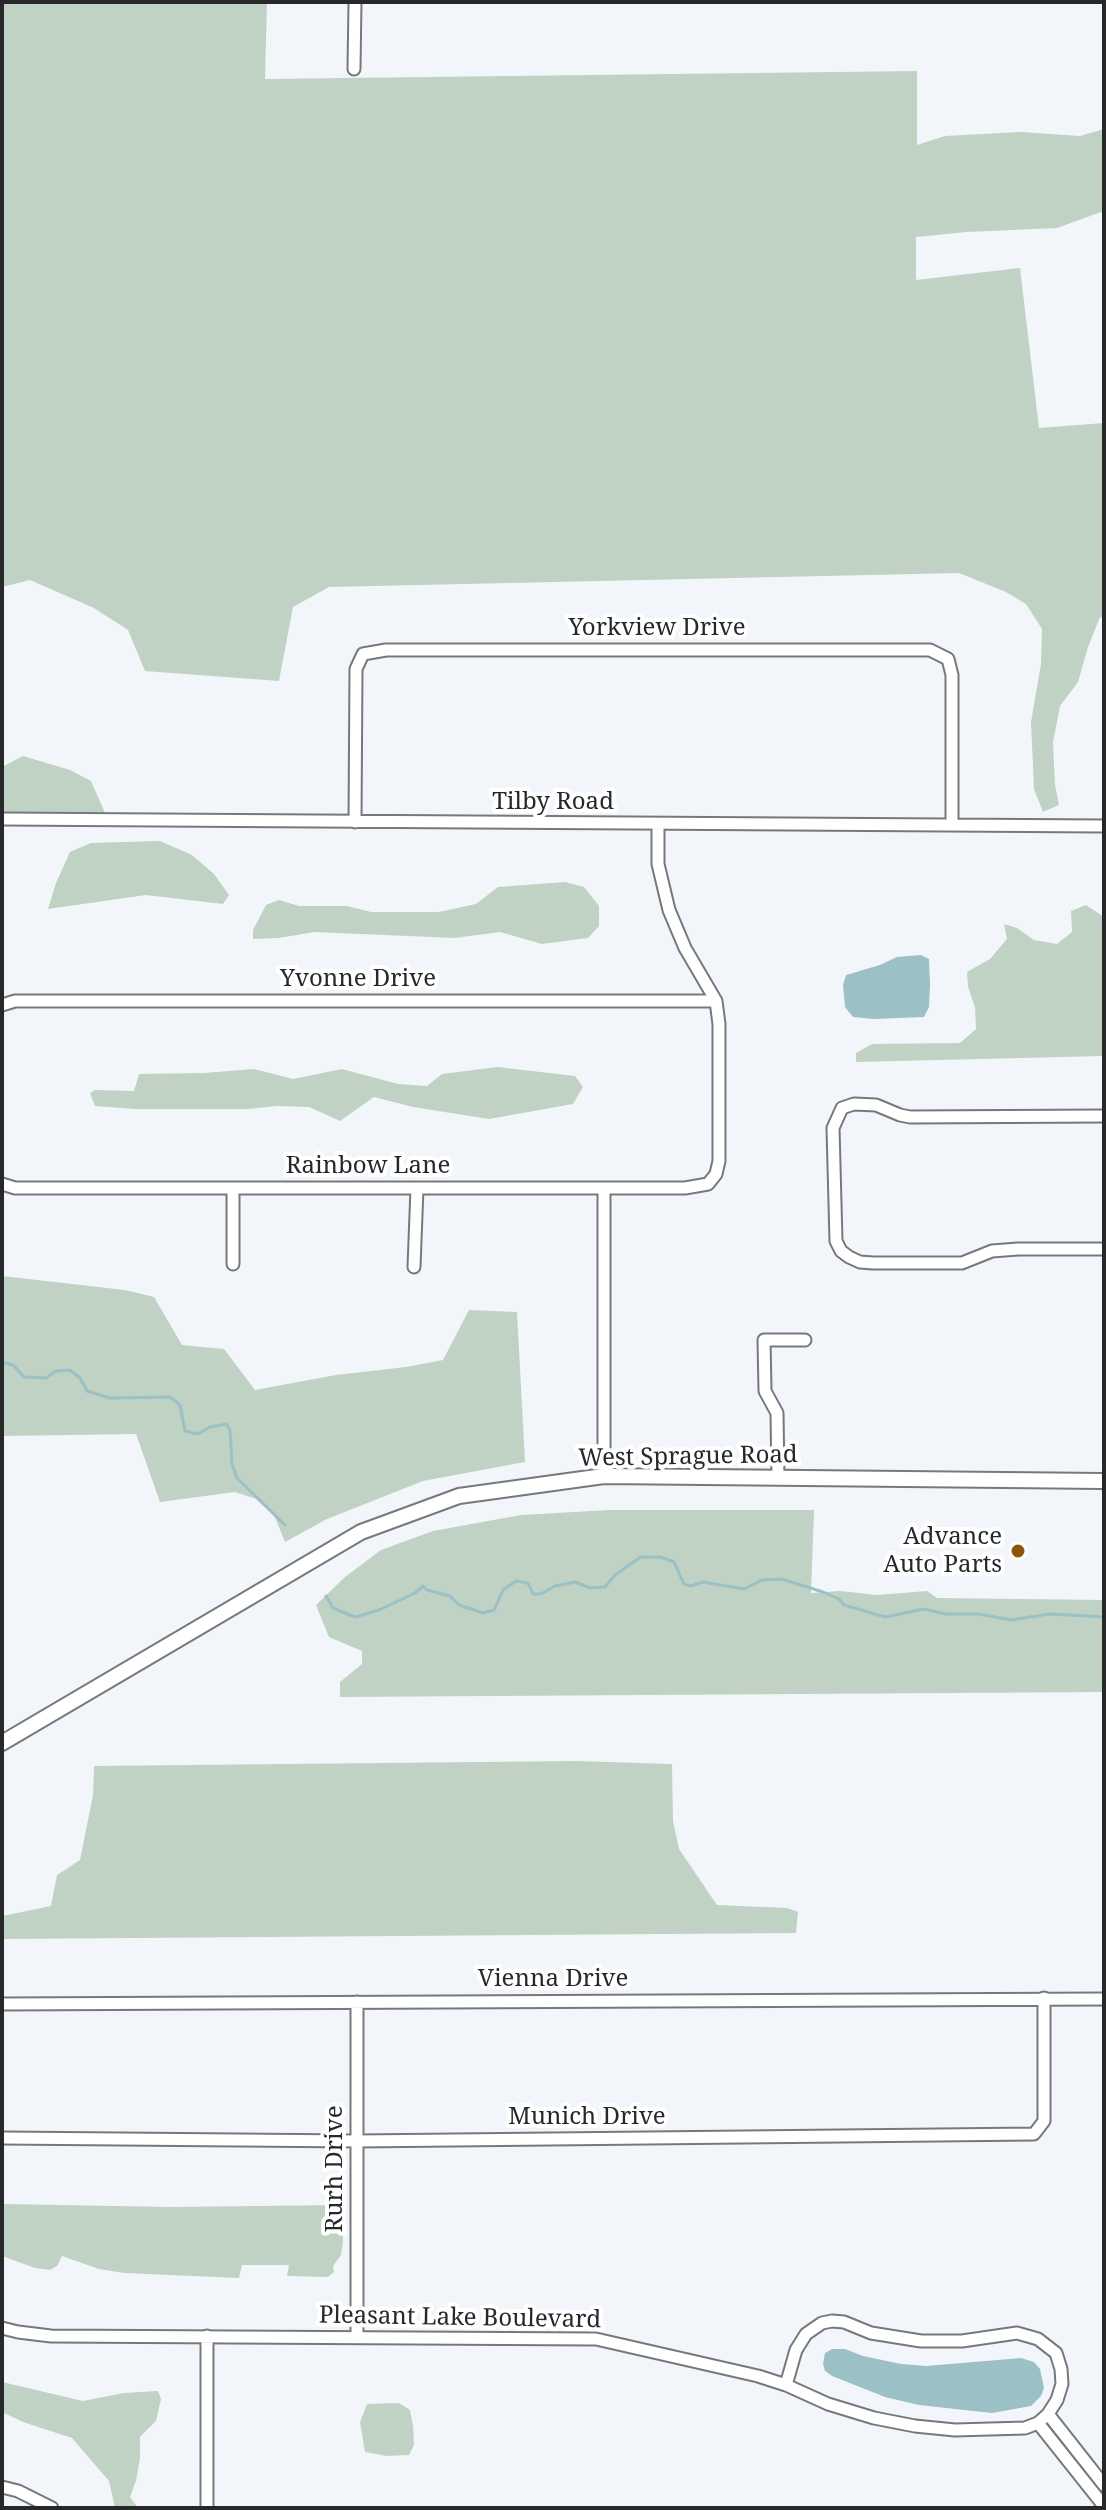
<!DOCTYPE html>
<html>
<head>
<meta charset="utf-8">
<style>
	body { margin:0 }
	#map { position:relative; width:1106px; height:2510px; overflow:hidden; background:#f2f6fa; font-family:"Noto Serif",serif }
	canvas { display:block }
	.frame { position:absolute; inset:0; border:4px solid #27282a; pointer-events:none }
</style>
</head>
<body>
<div id="map">
<canvas width="1106" height="2510"></canvas>
<div class="frame"></div>
</div>
<script>
const g = document.querySelector('canvas').getContext('2d');
g.lineJoin = 'round';
function fill(path, color) { g.fillStyle = color; g.fill(path, 'evenodd'); }
const toPath = rows => new Path2D(rows.map(r => 'M' + r).join(''));
function strokePath(path, color, width, dash) { g.strokeStyle = color; g.lineWidth = width; g.lineCap = dash ? 'butt' : 'round'; g.setLineDash(dash || []); g.stroke(path); }
function label(font, color, halo, rows, align = 'center') {
  g.font = font + ' "Noto Serif",serif'; g.lineWidth = 8; g.setLineDash([]); g.textBaseline = 'middle'; g.strokeStyle = halo; g.fillStyle = color; for (const [text, x, y, turn = 0] of rows) {
    g.save(); g.translate(x, y); g.rotate((+turn || 0) * Math.PI / 180); g.textAlign = isNaN(turn) ? turn : align; if (halo) g.strokeText(text, 0, 0); g.fillText(text, 0, 0); g.restore();
  }
}
const green = toPath([
	[2,2,267,2,265,79,917,71,917,145,945,136,1021,132,1080,136,1104,129,1104,211,1057,228,967,232,916,237,916,280,1020,268,1039,428,1104,423,1104,619,1100,617,1088,647,1078,682,1060,706,1053,742,1055,785,1059,805,1043,812,1034,789,1031,722,1041,664,1042,629,1026,604,1006,592,959,573,329,587,293,607,279,681,145,671,128,630,94,608,30,580,2,587],
	[23,756,70,770,91,781,105,813,2,813,2,767],
	[160,841,192,855,214,874,229,895,223,904,146,895,48,909,56,883,70,852,91,843],
	[565,882,584,887,599,906,599,926,588,938,542,944,500,932,455,938,314,932,279,938,253,939,253,930,266,905,279,900,299,906,347,906,371,912,439,912,476,904,498,887],
	[1086,905,1104,917,1104,1056,856,1062,856,1053,872,1044,960,1043,976,1029,975,1007,968,987,967,972,990,959,1007,939,1004,924,1017,928,1034,940,1057,944,1072,932,1071,911],
	[497,1067,575,1076,583,1087,573,1104,489,1119,413,1107,374,1097,340,1121,309,1107,277,1106,248,1109,135,1109,95,1106,90,1093,95,1090,134,1091,139,1074,204,1073,254,1069,293,1079,342,1069,398,1084,427,1086,442,1074],
	[2,1276,125,1290,154,1297,182,1345,224,1349,255,1390,336,1375,406,1367,443,1360,469,1310,517,1312,525,1462,423,1481,327,1519,285,1542,274,1515,256,1499,235,1492,160,1502,136,1434,2,1436],
	[609,1510,814,1510,811,1593,840,1591,877,1595,927,1591,937,1598,1104,1600,1104,1692,340,1697,340,1682,362,1664,362,1651,329,1637,316,1605,345,1577,381,1550,433,1531,521,1515],
	[576,1761,672,1764,673,1821,679,1849,717,1905,787,1908,798,1912,796,1933,2,1939,2,1916,51,1906,57,1875,80,1860,93,1795,94,1766],
	[2,2204,172,2207,342,2205,343,2242,341,2255,333,2266,334,2272,328,2277,287,2276,289,2265,242,2265,239,2278,124,2273,99,2269,62,2256,57,2266,50,2270,35,2268,2,2256],
	[2,2382,83,2401,124,2393,158,2391,161,2399,156,2421,140,2437,140,2458,136,2481,130,2497,138,2508,115,2508,109,2481,72,2438,23,2422,2,2412],
	[399,2403,410,2410,413,2426,414,2445,409,2455,387,2456,365,2452,360,2422,367,2404]
]);
const water = toPath([
	[921,955,929,959,930,984,929,1007,924,1017,874,1019,853,1017,845,1007,843,985,846,975,880,965,897,957],
	[832,2349,845,2349,863,2356,901,2364,926,2366,1021,2358,1034,2362,1040,2369,1044,2388,1041,2396,1031,2406,992,2413,919,2405,885,2397,832,2376,825,2371,823,2364,825,2353]
]);
const stream = toPath([
	[2,1362,13,1365,24,1377,46,1378,56,1371,70,1370,80,1378,87,1391,110,1398,170,1397,180,1405,185,1431,198,1434,210,1427,227,1424,230,1430,232,1464,237,1478,285,1525],
	[326,1596,333,1608,355,1617,379,1610,415,1593,423,1586,427,1590,450,1596,459,1605,483,1613,494,1610,503,1590,516,1581,528,1583,533,1594,541,1594,555,1586,575,1582,590,1588,605,1587,615,1575,641,1557,660,1557,674,1562,684,1584,691,1586,703,1582,744,1589,762,1580,782,1579,823,1592,839,1599,844,1605,885,1617,924,1609,946,1614,979,1614,1011,1620,1049,1614,1104,1617]
]);
const minor = toPath([
	[354,69,355,2],
	[2,819,1104,826],
	[355,822,356,669,363,654,386,650,930,650,948,659,952,675,952,824],
	[2,1005,15,1001,716,1001],
	[1104,1116,910,1117,900,1115,876,1105,854,1104,842,1108,833,1128,836,1241,841,1251,849,1257,860,1262,873,1263,962,1263,992,1251,1018,1249,1104,1249],
	[2,1184,15,1188,685,1188,708,1184,716,1174,719,1161,719,1024,716,1001,685,948,669,910,658,864,658,824],
	[233,1264,233,1188],
	[414,1267,417,1188],
	[604,1476,604,1188],
	[778,1477,777,1413,765,1391,764,1340,805,1340],
	[357,2002,357,2336],
	[2,2004,1104,1999],
	[2,2138,357,2141,1034,2134,1044,2121,1044,1998],
	[2,2328,18,2332,51,2336,596,2339,758,2376,786,2385,828,2404,874,2418,915,2426,955,2430,1025,2428,1038,2423,1048,2414,1057,2400,1062,2384,1061,2369,1056,2353,1038,2339,1017,2333,962,2341,921,2341,871,2333,844,2322,832,2321,822,2323,806,2334,796,2350,786,2385],
	[207,2336,207,2508],
	[1048,2414,1104,2485],
	[1038,2423,1104,2506],
	[2,2487,18,2491,52,2508]
]);
const tertiary = toPath([
	[2,1743,361,1532,459,1496,604,1476,1104,1481]
]);
const markers = [
	[1018,1551,8,"#8d5709"]
];
const streetNames = [
	["Yorkview Drive",657,628],
	["Tilby Road",553,802],
	["Yvonne Drive",358,979],
	["Rainbow Lane",368,1166],
	["West Sprague Road",688,1457,-1],
	["Vienna Drive",553,1979],
	["Munich Drive",587,2117],
	["Rurh Drive",335,2169,-90],
	["Pleasant Lake Boulevard",460,2318,1]
];
const poiNames = [
	["Advance",1002,1537],
	["Auto Parts",1002,1565]
];
fill(green, '#c0d2c3');
fill(water, '#9bc0c6');
strokePath(stream, '#9bc0c6', 3);
strokePath(minor, '#76797c', 15);
strokePath(tertiary, '#76797c', 18);
strokePath(minor, '#fff', 11);
strokePath(tertiary, '#fff', 14);
for (const [x, y, r, color] of markers) { const dot = new Path2D(); dot.arc(x, y, r, 0, 2 * Math.PI); g.fillStyle = color; g.fill(dot); strokePath(dot, '#fff', 3); }
label('24px', '#27282a', '#fff', streetNames);
label('24px', '#27282a', '#fff', poiNames, 'right');
</script>
</body>
</html>
